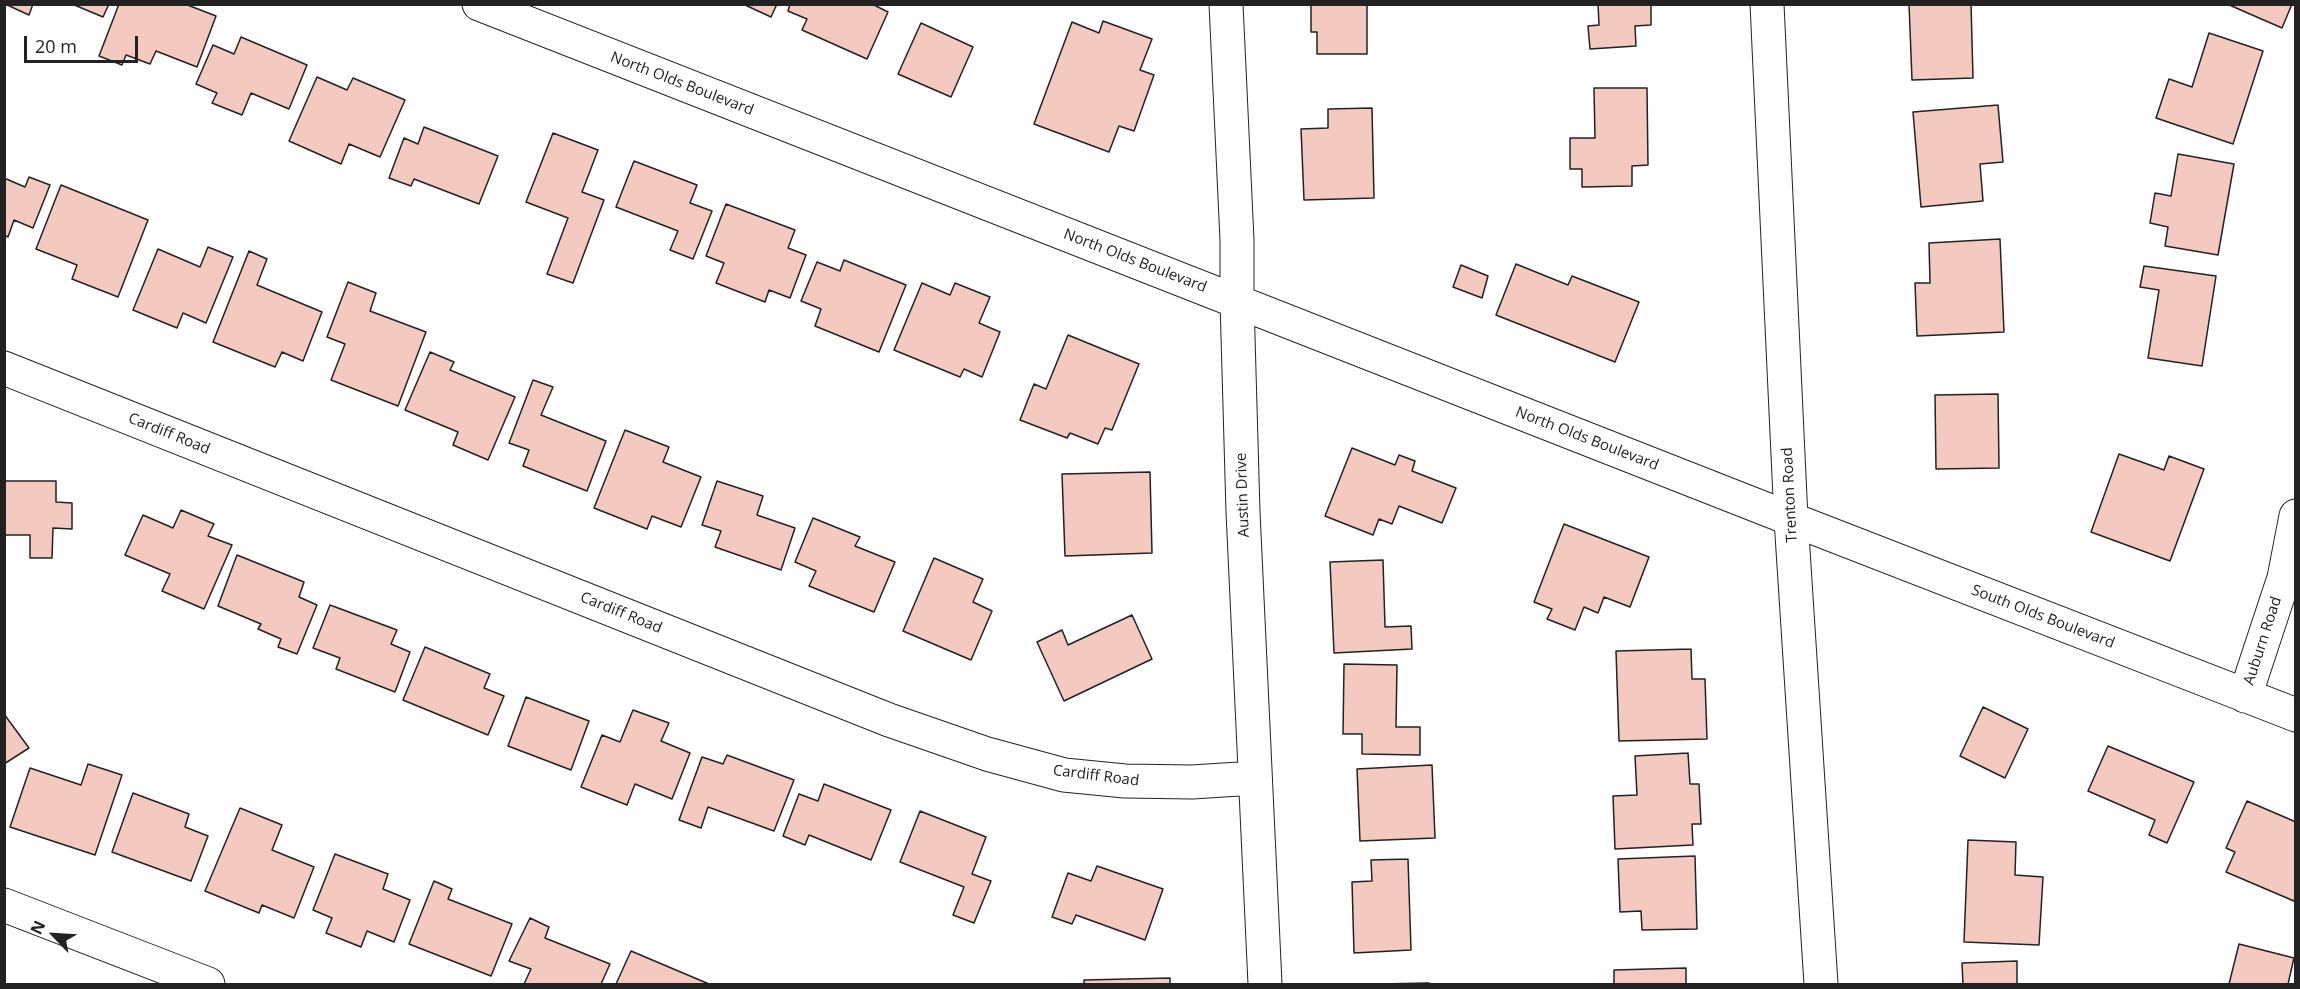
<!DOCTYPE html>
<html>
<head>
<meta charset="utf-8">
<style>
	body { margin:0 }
	#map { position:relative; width:2300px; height:989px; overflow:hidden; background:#fff; font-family:"Open Sans",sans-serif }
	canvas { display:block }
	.frame { position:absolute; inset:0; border:6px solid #222; pointer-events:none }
	.north { position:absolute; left:24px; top:905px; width:60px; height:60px; -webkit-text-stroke:4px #fff; paint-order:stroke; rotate:295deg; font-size:16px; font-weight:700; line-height:24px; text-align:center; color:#222 }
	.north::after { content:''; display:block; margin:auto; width:21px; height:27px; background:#222; clip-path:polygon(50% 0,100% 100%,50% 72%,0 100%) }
	.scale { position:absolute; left:24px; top:36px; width:114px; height:27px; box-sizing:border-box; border:3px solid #222; border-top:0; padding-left:8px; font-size:18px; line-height:21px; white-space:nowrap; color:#222; -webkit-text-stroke:4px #fff; paint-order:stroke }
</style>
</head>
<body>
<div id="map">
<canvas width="2300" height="989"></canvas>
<div class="frame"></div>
<div class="north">N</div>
<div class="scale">20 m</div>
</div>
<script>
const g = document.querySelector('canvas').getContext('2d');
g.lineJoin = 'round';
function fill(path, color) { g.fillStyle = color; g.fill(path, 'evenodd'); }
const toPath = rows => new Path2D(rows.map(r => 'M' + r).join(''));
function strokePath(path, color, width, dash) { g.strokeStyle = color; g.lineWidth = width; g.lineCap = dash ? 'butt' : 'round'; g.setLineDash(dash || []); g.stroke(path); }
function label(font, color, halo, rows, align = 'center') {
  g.font = font + ' "Open Sans",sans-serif'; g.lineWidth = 4.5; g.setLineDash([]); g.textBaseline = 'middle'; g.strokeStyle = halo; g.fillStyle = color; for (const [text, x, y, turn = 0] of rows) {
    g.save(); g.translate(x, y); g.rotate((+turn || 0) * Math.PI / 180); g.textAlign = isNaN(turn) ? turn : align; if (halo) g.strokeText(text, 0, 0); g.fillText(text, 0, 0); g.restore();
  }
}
const building = toPath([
	[5,4,33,4,29,15,5,4],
	[72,4,109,4,103,17,72,4],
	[119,4,185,4,216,16,197,67,156,51,150,64,126,55,122,65,99,56,119,4],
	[743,4,777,4,771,17,743,4],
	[790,4,872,4,888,12,867,59,802,30,807,19,788,11,790,4],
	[1311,4,1367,4,1367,54,1317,54,1317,32,1311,32,1311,4],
	[1598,4,1651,4,1651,25,1635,26,1636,46,1590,49,1588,26,1599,25,1598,4],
	[1909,4,1971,4,1973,78,1912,80,1909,4],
	[2227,4,2292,4,2282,28,2227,4],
	[1103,21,1152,39,1140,70,1154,75,1134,131,1119,126,1109,152,1034,124,1072,22,1099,33,1103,21],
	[921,23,973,47,951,97,898,74,921,23],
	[2209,33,2263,51,2233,144,2156,118,2169,79,2192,87,2209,33],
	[241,37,307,65,289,109,251,93,242,115,212,103,217,93,196,84,213,45,234,54,241,37],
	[317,77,347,90,353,78,405,100,380,157,349,144,341,164,289,141,317,77],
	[1594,88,1647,88,1648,165,1632,166,1632,186,1582,187,1582,169,1570,169,1570,138,1595,138,1594,88],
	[1998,105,2003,162,1980,164,1983,201,1921,207,1913,112,1998,105],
	[1372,108,1374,198,1304,200,1301,129,1328,128,1328,109,1372,108],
	[424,127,498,156,479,204,414,179,411,186,389,178,404,138,418,144,424,127],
	[553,133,598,150,582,192,604,200,573,283,547,274,568,218,526,202,553,133],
	[2178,154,2234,164,2218,255,2165,246,2168,227,2150,223,2155,193,2171,196,2178,154],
	[634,161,697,185,690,203,712,211,693,259,670,250,678,231,616,207,634,161],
	[29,177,50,185,33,228,14,220,8,237,4,235,4,178,25,187,29,177],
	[61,185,148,220,118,297,72,279,77,265,36,249,61,185],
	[726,204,795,230,788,248,806,255,790,298,769,290,765,302,716,283,724,263,706,256,726,204],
	[2000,239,2004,332,1917,336,1915,283,1930,283,1929,243,2000,239],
	[208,247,233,257,206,323,183,313,177,328,133,310,158,249,200,267,208,247],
	[249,251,267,259,257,285,322,312,303,361,282,352,275,367,213,342,249,251],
	[844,260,906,285,879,352,815,326,821,309,801,301,817,262,840,271,844,260],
	[1516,264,1568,285,1572,276,1639,302,1615,362,1496,315,1516,264],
	[1461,265,1488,276,1482,298,1453,287,1461,265],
	[2144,266,2216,276,2202,366,2148,358,2159,290,2140,287,2144,266],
	[348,282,376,293,370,311,426,332,398,406,331,380,345,344,327,337,348,282],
	[922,283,950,295,955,283,990,297,979,323,1000,332,982,377,964,369,960,377,894,350,922,283],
	[1068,335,1139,364,1112,430,1105,428,1098,444,1070,433,1067,438,1020,420,1034,384,1046,389,1068,335],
	[430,352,454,362,450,370,515,397,488,460,453,445,458,432,405,410,430,352],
	[533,380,553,387,541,415,606,441,587,491,523,466,529,450,509,443,533,380],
	[1998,394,1999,468,1936,469,1935,395,1998,394],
	[625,430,669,447,663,462,701,477,681,527,652,516,647,529,594,508,625,430],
	[1352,448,1395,465,1399,455,1415,461,1412,471,1456,488,1442,523,1399,506,1392,524,1379,519,1373,535,1325,516,1352,448],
	[2119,454,2164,470,2169,456,2204,469,2170,561,2091,532,2119,454],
	[1150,472,1152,553,1065,556,1062,474,1150,472],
	[4,481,56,481,56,502,72,503,72,529,53,528,52,558,30,558,30,535,4,535,4,481],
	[717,481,763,496,757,515,795,528,781,570,715,547,721,531,702,525,717,481],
	[181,510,214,524,208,536,232,545,204,609,162,591,170,574,125,555,143,515,173,528,181,510],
	[813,518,860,537,855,546,895,562,874,612,809,586,816,571,795,562,813,518],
	[1564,524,1649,557,1630,607,1604,597,1598,613,1584,607,1575,630,1547,619,1552,609,1534,602,1564,524],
	[237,555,304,582,299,597,317,605,297,654,278,647,281,639,258,629,261,624,218,606,237,555],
	[934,558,983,579,973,602,992,611,971,660,903,631,934,558],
	[1383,560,1385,627,1411,626,1412,649,1334,653,1330,562,1383,560],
	[330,605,397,630,391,644,410,652,395,692,336,669,340,658,313,648,330,605],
	[1132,615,1152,659,1064,701,1037,642,1062,630,1068,645,1132,615],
	[425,647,490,674,484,688,504,696,488,735,403,700,425,647],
	[1691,649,1692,679,1705,679,1707,739,1619,741,1616,651,1691,649],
	[1344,664,1397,665,1396,727,1420,727,1420,755,1362,754,1362,734,1343,734,1344,664],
	[526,697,589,721,571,770,508,746,526,697],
	[1983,707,2028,729,2005,778,1960,756,1983,707],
	[633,710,669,723,661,741,690,753,672,799,635,784,627,805,581,787,602,735,620,742,633,710],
	[4,714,29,748,4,764,4,714],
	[2108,746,2194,782,2167,843,2149,835,2155,820,2088,791,2108,746],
	[1688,753,1690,784,1699,784,1701,824,1692,824,1693,845,1615,849,1613,796,1637,795,1635,756,1688,753],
	[727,755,794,780,774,831,708,807,701,828,679,820,702,757,723,764,727,755],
	[88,764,122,775,95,855,10,827,30,768,81,785,88,764],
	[1432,765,1435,838,1360,841,1357,769,1432,765],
	[824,784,891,810,871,860,809,835,805,845,783,836,799,794,818,801,824,784],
	[133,793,189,814,185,827,208,836,191,881,112,852,133,793],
	[2247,801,2296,822,2296,897,2294,901,2226,872,2235,852,2226,848,2247,801],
	[240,808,282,825,272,850,314,867,294,918,262,905,259,913,205,891,240,808],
	[920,811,986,837,972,874,991,881,974,923,953,915,964,887,900,862,920,811],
	[1968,840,2016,842,2015,875,2043,877,2039,945,1964,942,1968,840],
	[335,854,388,874,383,889,410,900,394,942,367,931,361,947,326,933,332,918,313,910,335,854],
	[1695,856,1697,929,1642,930,1641,911,1620,912,1618,859,1695,856],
	[1408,859,1411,950,1354,953,1352,882,1372,881,1371,860,1408,859],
	[1097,866,1163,889,1145,940,1076,915,1072,924,1052,917,1068,873,1091,881,1097,866],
	[434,881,452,889,448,899,512,924,491,976,409,944,434,881],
	[530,918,549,927,545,938,610,964,601,984,524,984,531,969,509,961,530,918],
	[2239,944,2294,958,2288,984,2229,984,2239,944],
	[631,951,709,984,616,984,631,951],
	[2017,961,2017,984,1963,984,1962,963,2017,961],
	[1686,968,1686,984,1614,984,1614,970,1686,968],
	[1170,978,1170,984,1084,984,1084,980,1170,978],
	[1429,983,1429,984,1380,984,1429,983]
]);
const minor = toPath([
	[479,4,1791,519,2296,715],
	[1226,4,1237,240,1237,301,1243,512,1265,984],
	[4,368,889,720,987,754,1064,775,1125,781,1192,782,1255,778],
	[2245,696,2284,578,2296,516],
	[4,905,208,984]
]);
const major = toPath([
	[1767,4,1791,519,1821,984]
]);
const streetNames = [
	["North Olds Boulevard",682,84,21],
	["North Olds Boulevard",1135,261,21],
	["Cardiff Road",169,434,22],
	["North Olds Boulevard",1587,439,21],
	["Austin Drive",1243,495,-92],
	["Trenton Road",1790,495,-93],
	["Cardiff Road",621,613,22],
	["South Olds Boulevard",2043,617,21],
	["Auburn Road",2263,641,-72],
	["Cardiff Road",1096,776,7]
];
fill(building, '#f3c9c0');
strokePath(building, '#222', 1.5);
strokePath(minor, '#222', 35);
strokePath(major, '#222', 35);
strokePath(minor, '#fff', 33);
strokePath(major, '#fff', 33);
label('15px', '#222', '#fff', streetNames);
</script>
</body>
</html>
